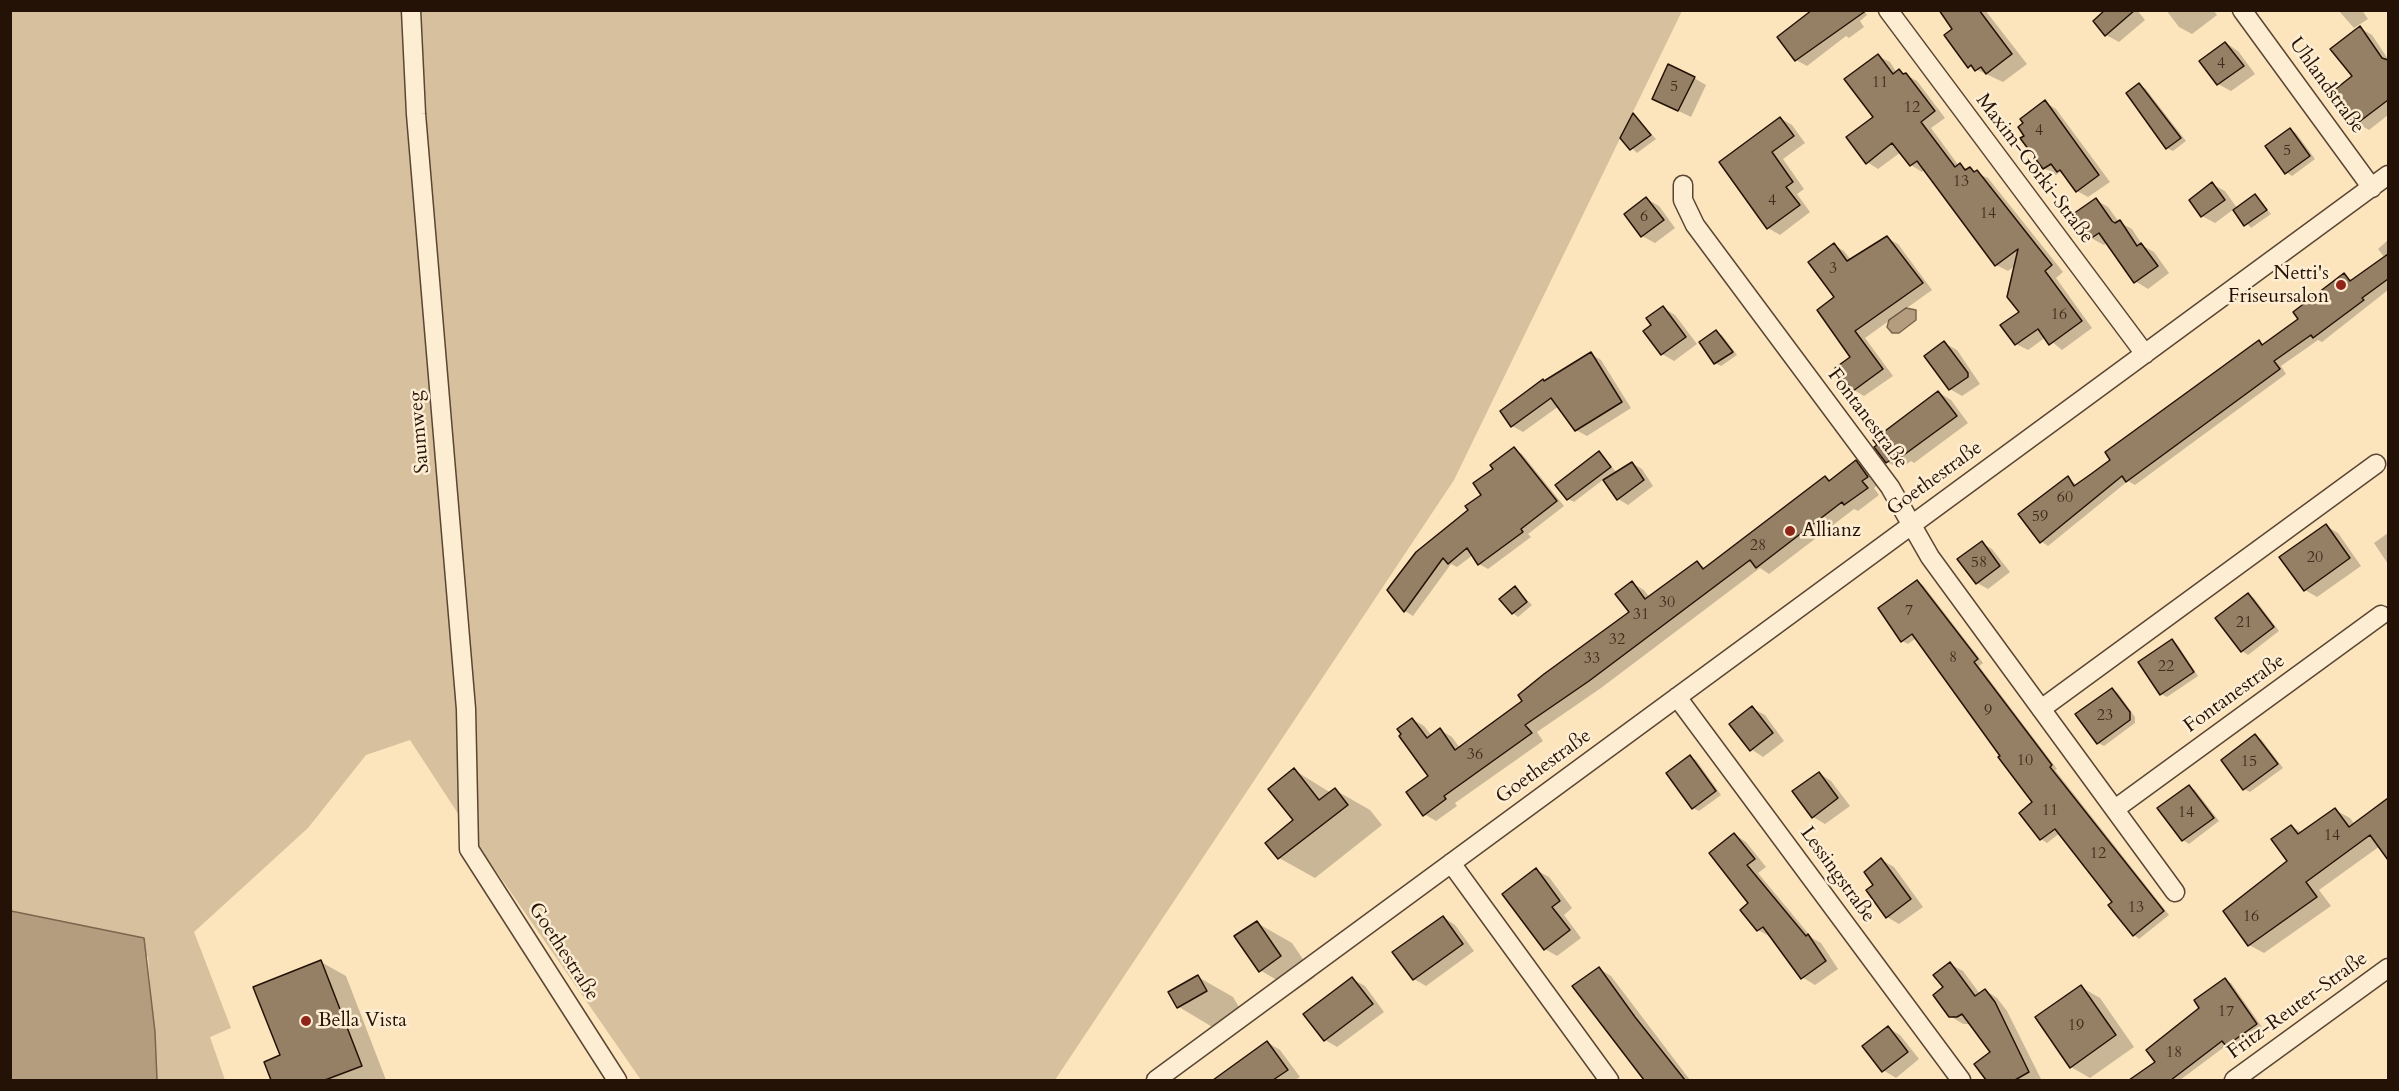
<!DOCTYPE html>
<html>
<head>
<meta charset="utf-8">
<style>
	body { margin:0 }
	#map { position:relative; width:2399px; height:1091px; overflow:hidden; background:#fce4bc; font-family:Cardo,serif }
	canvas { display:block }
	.frame { position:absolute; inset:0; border:12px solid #251206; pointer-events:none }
</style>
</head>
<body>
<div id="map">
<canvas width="2399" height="1091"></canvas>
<div class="frame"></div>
</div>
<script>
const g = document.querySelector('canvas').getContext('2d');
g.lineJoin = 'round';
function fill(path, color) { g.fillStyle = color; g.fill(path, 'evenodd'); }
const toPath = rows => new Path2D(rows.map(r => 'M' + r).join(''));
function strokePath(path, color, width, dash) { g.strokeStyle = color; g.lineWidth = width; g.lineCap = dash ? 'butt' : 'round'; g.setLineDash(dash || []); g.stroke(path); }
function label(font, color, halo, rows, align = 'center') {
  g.font = font + ' Cardo,serif'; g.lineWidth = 5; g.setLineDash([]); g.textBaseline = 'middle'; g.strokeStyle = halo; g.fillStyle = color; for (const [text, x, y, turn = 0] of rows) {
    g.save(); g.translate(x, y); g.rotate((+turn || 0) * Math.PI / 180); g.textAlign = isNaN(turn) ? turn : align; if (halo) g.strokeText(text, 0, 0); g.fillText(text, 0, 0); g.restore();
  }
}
const green = toPath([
	[11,11,1682,11,1454,480,1055,1080,641,1080,487,858,410,740,366,755,308,828,194,932,231,1028,210,1037,225,1080,157,1080,148,957,51,921,11,911]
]);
const water = toPath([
	[1906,308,1916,310,1916,320,1899,333,1892,333,1887,327,1889,320,1906,308],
	[11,911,144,938,155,1032,157,1080,11,1080,11,911]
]);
const shadow = toPath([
	[1864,10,1867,15,1860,21,1864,27,1849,38,1846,36,1807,66,1796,60],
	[1940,10,1985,10,2027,64,2003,82,1969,66,1954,29],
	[2107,10,2137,10,2145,20,2119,42,2106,35],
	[2166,10,2213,10,2217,15,2192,34,2179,27],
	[2338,10,2362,10,2368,19,2354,28],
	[2360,28,2372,35,2388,59,2388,115,2369,130,2357,123,2354,76],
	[2226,43,2238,51,2255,74,2231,91,2218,84,2201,61],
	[1878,56,1890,62,1897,73,1899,71,1917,81,1945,118,1931,128,1959,166,1988,178,2063,272,2056,278,2092,328,2062,350,2046,337,2028,350,2016,344,2021,312,2016,265,2008,271,1996,265,1925,169,1922,172,1911,165,1901,152,1878,169,1867,162,1875,117],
	[1694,78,1706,85,1691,117,1666,105],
	[2139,85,2145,88,2186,141,2173,151,2167,148],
	[2045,102,2056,109,2110,182,2088,197,2077,191,2065,175,2060,172,2056,175,2044,168,2023,139],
	[1633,115,1656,139,1637,153,1622,138],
	[1780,118,1792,125,1805,143,1783,159,1804,189,1797,194,1810,212,1780,235,1768,228,1721,162],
	[2290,129,2296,133,2315,159,2292,176,2286,172],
	[2212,184,2225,191,2237,208,2255,195,2271,214,2251,228,2234,209,2215,223,2202,216],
	[1647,199,1659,206,1675,228,1655,243,1642,236,1626,214],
	[2096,200,2108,207,2119,222,2132,229,2143,246,2154,252,2169,273,2148,289,2135,281,2107,243,2104,245,2091,238],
	[1887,238,1898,244,1932,290,1865,338,1893,376,1864,396,1854,390,1852,358,1837,297,1834,245,1844,251,1851,260],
	[2388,240,2388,290,2322,342,2318,340,2281,366,2286,374,2135,485,2128,481,2048,546,2041,541,2068,478,2077,485,2259,342,2264,345,2300,319,2344,275,2353,281,2385,258,2378,249],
	[1663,308,1675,315,1697,344,1674,361,1662,354,1653,325],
	[1716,332,1722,335,1737,355,1721,366,1715,363],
	[1944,343,1957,350,1980,384,1962,396,1950,389],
	[1591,354,1601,360,1631,408,1587,436,1576,430,1559,406,1523,432,1512,426,1545,382],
	[1938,392,1951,400,1968,423,1914,463,1911,461,1900,469,1887,462,1876,447],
	[1514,449,1522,454,1564,506,1528,534,1531,537,1488,569,1479,564,1473,555,1457,567,1451,564,1413,616,1405,611,1389,590,1483,495,1495,470],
	[1600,453,1617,473,1632,463,1642,469,1653,486,1628,505,1618,499,1604,479,1574,502,1568,499],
	[1856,462,1868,469,1879,484,1874,488,1879,495,1858,511,1854,509,1769,574,1760,568,1601,688,1537,732,1543,741,1455,803,1457,806,1436,821,1424,814,1430,777,1412,719,1424,726,1432,736,1440,730,1452,737,1460,748,1524,701,1631,612,1632,583,1644,590,1650,598,1697,563,1707,569,1825,478,1831,481],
	[2326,526,2338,533,2361,566,2317,597,2305,590],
	[2388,533,2388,564,2374,543],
	[1982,543,1992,549,2010,572,1988,589,1977,583],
	[1917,581,1923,585,1983,663,1979,666,2057,769,2055,770,2169,915,2139,939,2134,935,2114,902,2060,833,2047,843,2041,839,2034,803,2002,756,1916,638,1908,644,1902,641],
	[1515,588,1532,605,1518,617,1513,613],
	[2248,594,2254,598,2279,631,2248,655,2242,651,2217,618],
	[2172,641,2177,644,2198,676,2167,697,2161,694],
	[2112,689,2118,693,2135,717,2135,723,2104,746,2098,743],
	[1752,708,1765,715,1784,741,1763,757,1751,749],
	[2255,736,2261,739,2283,768,2250,792,2244,789,2223,761],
	[1690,757,1696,760,1721,795,1699,811,1693,808],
	[1294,770,1331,793,1335,790,1370,810,1382,825,1315,878,1279,858,1295,821],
	[1819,773,1831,781,1850,806,1825,824,1813,817],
	[2189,786,2195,790,2219,821,2189,844,2183,840],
	[2388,800,2388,858,2380,846,2319,890,2331,906,2264,953,2249,945,2289,861,2291,826,2303,833,2335,810,2350,818,2355,825],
	[1734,834,1746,842,1766,867,1758,873,1812,938,1821,943,1838,969,1815,985,1802,977,1771,937,1758,930],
	[1882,860,1894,867,1923,907,1899,924,1887,917,1875,885],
	[1536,870,1549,877,1572,908,1564,915,1581,938,1557,956,1545,949],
	[1443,917,1455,925,1474,951,1426,986,1414,979],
	[1257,923,1292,943,1315,977,1295,991,1260,970],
	[321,962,346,976,386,1080,272,1080,265,1062,282,1056],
	[1950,964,1963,971,1980,994,1985,990,1997,998,2007,1011,2041,1079,1987,1080,1976,1065,1992,1052,1971,1024,1963,1024,1950,1016,1945,988],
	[1599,969,1611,976,1690,1080,1645,1080,1574,986],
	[1198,977,1233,997,1242,1012,1214,1028,1179,1007,1170,993],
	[1352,979,1365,986,1384,1012,1337,1047,1325,1040],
	[2226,980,2231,983,2262,1027,2232,1048,2227,1045,2180,1080,2131,1080,2157,1062],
	[2081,987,2100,998,2134,1047,2090,1078,2071,1067],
	[1888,1028,1900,1035,1919,1059,1896,1078,1883,1070],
	[1267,1042,1280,1050,1300,1077,1295,1080,1216,1080]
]);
const building = toPath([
	[1812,10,1867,10,1795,61,1777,37,1812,10],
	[1939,10,1979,10,2012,54,1986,74,1981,67,1975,71,1971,65,1968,68,1944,35,1952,29,1939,10],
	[2105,10,2135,10,2105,36,2093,21,2105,10],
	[2360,26,2382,58,2388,60,2388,100,2355,125,2333,91,2352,76,2330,49,2360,26],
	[2225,42,2244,66,2217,85,2199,61,2225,42],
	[1878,54,1893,74,1899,69,1903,74,1906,73,1935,111,1921,122,1955,167,1960,163,1965,170,1970,167,1974,172,1977,170,2052,265,2045,271,2082,321,2049,345,2038,329,2015,345,2000,325,2019,312,2007,297,2018,249,1995,266,1917,161,1910,166,1892,143,1866,164,1846,137,1873,117,1844,79,1878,54],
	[1668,64,1695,77,1678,111,1652,99,1668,64],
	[2139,83,2181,138,2166,149,2126,93,2139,83],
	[2045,100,2099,175,2076,192,2060,170,2057,172,2051,164,2043,169,2020,138,2024,136,2018,127,2023,123,2020,119,2045,100],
	[1633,113,1651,135,1630,150,1620,138,1633,113],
	[1780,117,1794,136,1772,152,1793,182,1786,187,1800,205,1767,229,1719,162,1780,117],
	[2290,128,2310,156,2285,174,2265,146,2290,128],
	[2212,182,2225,200,2201,217,2189,200,2212,182],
	[2255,194,2267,210,2244,226,2233,210,2255,194],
	[1646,197,1664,220,1641,237,1624,214,1646,197],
	[2096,198,2112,221,2115,223,2120,220,2137,246,2141,243,2158,266,2134,283,2099,233,2090,239,2073,214,2096,198],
	[1887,236,1923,283,1855,331,1883,369,1853,391,1835,368,1850,357,1817,310,1834,297,1808,262,1834,243,1847,261,1887,236],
	[2388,254,2388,279,2362,298,2364,300,2313,338,2311,335,2274,361,2280,369,2126,482,2122,476,2040,543,2018,514,2068,476,2074,486,2091,474,2110,460,2105,452,2259,340,2262,345,2298,319,2293,312,2344,273,2350,281,2388,254],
	[1663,306,1686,337,1661,355,1643,331,1651,325,1646,318,1663,306],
	[1716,330,1733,352,1714,364,1699,342,1716,330],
	[1944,341,1968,373,1968,377,1949,390,1924,356,1944,341],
	[1591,352,1622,402,1575,431,1551,398,1511,427,1500,411,1543,379,1544,381,1591,352],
	[1938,391,1957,416,1901,457,1899,454,1886,463,1874,447,1877,445,1873,440,1938,391],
	[1514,447,1557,501,1521,529,1523,532,1478,565,1467,548,1448,564,1443,558,1404,612,1387,590,1416,552,1468,510,1465,506,1481,495,1473,483,1493,469,1490,465,1514,447],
	[1599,451,1611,467,1567,500,1555,485,1599,451],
	[1856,460,1868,477,1862,481,1868,488,1844,505,1842,502,1756,568,1750,560,1589,681,1525,725,1532,733,1444,796,1446,799,1423,816,1406,792,1428,776,1399,736,1401,734,1397,729,1412,718,1427,738,1440,728,1455,750,1522,701,1518,695,1544,674,1629,612,1615,594,1632,581,1645,599,1697,561,1703,569,1825,476,1829,481,1856,460],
	[1632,462,1644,480,1617,500,1603,480,1632,462],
	[2326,524,2350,558,2304,591,2279,557,2326,524],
	[1982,541,2000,566,1976,584,1957,559,1982,541],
	[1917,580,1978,659,1974,662,2052,765,2050,767,2164,911,2133,936,2108,905,2112,902,2055,829,2040,840,2019,813,2032,802,1998,757,2000,756,1912,634,1901,642,1878,608,1917,580],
	[1515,586,1527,602,1512,614,1499,599,1515,586],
	[2248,593,2274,627,2241,652,2215,618,2248,593],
	[2172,639,2194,672,2160,695,2138,662,2172,639],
	[2112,688,2130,712,2130,720,2097,744,2075,714,2112,688],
	[1752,706,1773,733,1750,751,1729,724,1752,706],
	[2255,734,2278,764,2243,790,2221,760,2255,734],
	[1690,755,1716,791,1692,809,1666,773,1690,755],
	[1294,768,1319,800,1335,788,1348,805,1278,859,1265,843,1293,820,1268,789,1294,768],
	[1819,772,1838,798,1812,818,1792,791,1819,772],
	[2189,785,2214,818,2182,841,2157,808,2189,785],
	[2388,798,2388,860,2370,835,2306,882,2317,897,2248,946,2223,911,2287,861,2271,839,2291,825,2298,834,2335,808,2349,827,2388,798],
	[1734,833,1755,859,1747,865,1806,936,1808,934,1826,961,1801,979,1763,927,1757,931,1740,910,1748,903,1709,853,1734,833],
	[1881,858,1911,899,1886,918,1866,890,1873,885,1864,872,1881,858],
	[1536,868,1560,901,1552,907,1570,930,1544,950,1502,894,1536,868],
	[1443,916,1463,944,1413,980,1392,952,1443,916],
	[1257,921,1281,956,1259,972,1234,936,1257,921],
	[321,960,362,1066,325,1080,271,1080,264,1062,280,1055,253,987,321,960],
	[1950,962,1975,996,1985,989,1995,1002,2029,1072,2015,1080,1986,1080,1974,1064,1990,1052,1962,1014,1957,1017,1949,1017,1933,995,1943,987,1933,975,1950,962],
	[1599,967,1635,1017,1685,1080,1644,1080,1595,1016,1572,986,1599,967],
	[1198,975,1207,991,1177,1008,1168,992,1198,975],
	[1352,977,1373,1004,1324,1041,1303,1014,1352,977],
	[2225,978,2257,1024,2226,1046,2222,1041,2171,1080,2129,1080,2155,1062,2146,1050,2199,1008,2194,1000,2225,978],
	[2081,985,2116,1035,2070,1068,2035,1017,2081,985],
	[1888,1026,1908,1052,1882,1072,1862,1046,1888,1026],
	[1267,1041,1288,1070,1273,1080,1213,1080,1267,1041]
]);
const street = toPath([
	[411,10,416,114,466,709,469,849,617,1080],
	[1888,10,2145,354],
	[2242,10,2372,188],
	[1683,185,1683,200,1695,225,1890,487,1930,557,2175,892],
	[1677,697,1961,1080],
	[2041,709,2376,464],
	[2115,809,2381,615],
	[1451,863,1609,1080],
	[1156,1080,2388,175],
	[2234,1080,2388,968]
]);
const markers = [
	[2341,285,6,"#8f2418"],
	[1790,531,6,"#8f2418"],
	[306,1021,6,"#8f2418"]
];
const numberNames = [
	["4",2221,64],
	["11",1880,83],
	["5",1674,87],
	["12",1912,108],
	["4",2039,131],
	["5",2287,151],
	["13",1961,182],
	["4",1772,201],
	["14",1988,214],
	["6",1644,217],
	["3",1833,269],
	["16",2059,315],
	["60",2065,498],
	["59",2040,517],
	["28",1758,546],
	["20",2315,558],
	["58",1979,563],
	["30",1667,603],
	["7",1909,611],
	["31",1641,615],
	["21",2244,623],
	["32",1617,640],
	["8",1953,658],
	["33",1592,659],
	["22",2166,667],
	["9",1988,711],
	["23",2105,716],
	["36",1475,755],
	["10",2025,761],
	["15",2249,762],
	["11",2050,811],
	["14",2186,813],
	["14",2332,836],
	["12",2098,854],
	["13",2136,908],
	["16",2251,917],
	["17",2226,1012],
	["19",2076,1026],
	["18",2174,1053]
];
const streetNames = [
	["Uhlandstraße",2326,86,54],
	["Maxim-Gorki-Straße",2034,169,53],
	["Fontanestraße",1867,419,53],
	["Saumweg",420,432,-95],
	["Goethestraße",1935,479,-36],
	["Fontanestraße",2235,694,-36],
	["Goethestraße",1544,767,-36],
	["Lessingstraße",1837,875,54],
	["Goethestraße",563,952,57],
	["Fritz-Reuter-Straße",2298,1006,-36]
];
const poiNames = [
	["Netti's",2329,274,"right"],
	["Friseursalon",2329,297,"right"],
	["Allianz",1802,531],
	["Bella Vista",318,1021]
];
fill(green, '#d7c09d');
fill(water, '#b39d7e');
strokePath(water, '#7a654e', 1.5);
fill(shadow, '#0003');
fill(building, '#957f65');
strokePath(building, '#251206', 1.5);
strokePath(street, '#5b4634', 21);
strokePath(street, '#fdedd3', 18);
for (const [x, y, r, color] of markers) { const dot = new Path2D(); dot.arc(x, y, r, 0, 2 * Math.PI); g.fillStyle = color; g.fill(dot); strokePath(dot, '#fdedd3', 2); }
label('16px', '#412d1e', null, numberNames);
label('20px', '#251206', '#fdedd3', streetNames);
label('20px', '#251206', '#fdedd3', poiNames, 'left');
</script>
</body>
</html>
